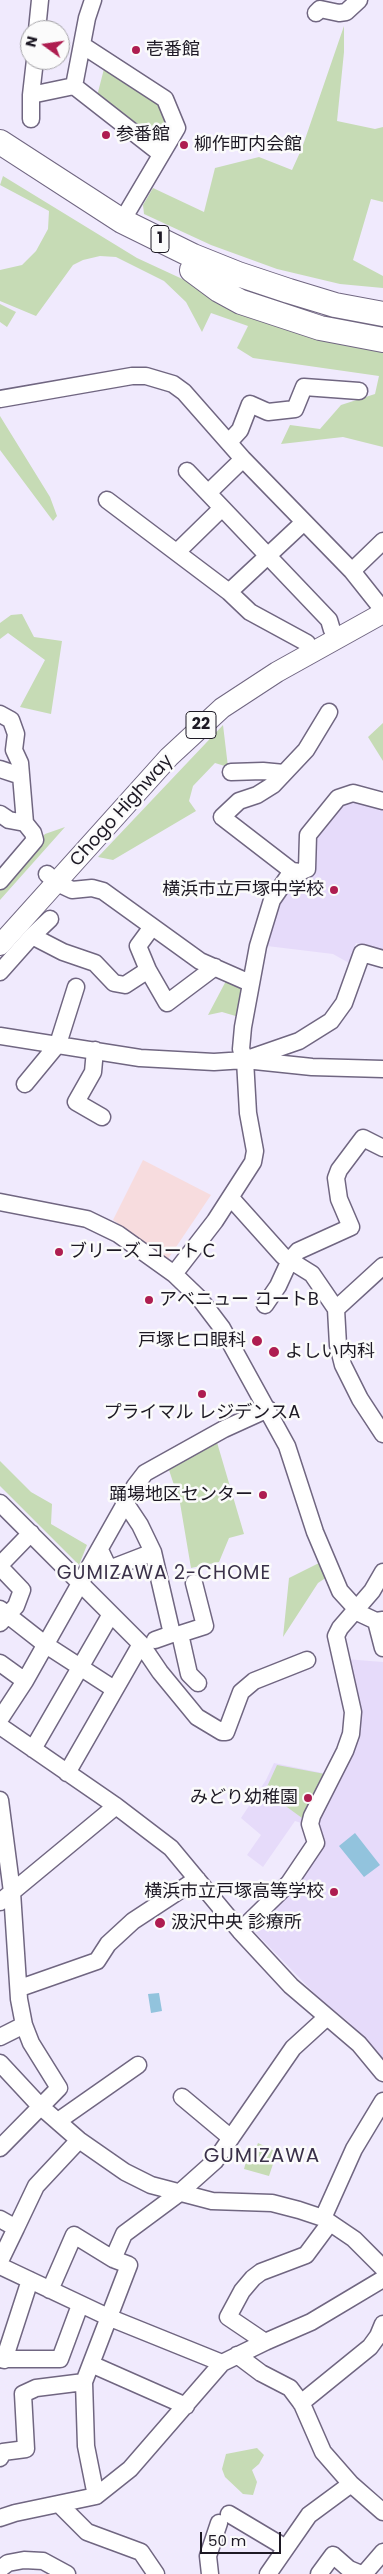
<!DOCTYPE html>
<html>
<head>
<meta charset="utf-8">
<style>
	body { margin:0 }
	#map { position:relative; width:383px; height:2574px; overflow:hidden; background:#f0eafd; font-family:Poppins,sans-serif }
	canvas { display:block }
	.north { position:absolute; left:20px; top:20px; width:50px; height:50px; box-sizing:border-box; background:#fbfbfb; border:1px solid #a2a1a5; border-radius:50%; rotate:284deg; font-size:14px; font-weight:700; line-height:20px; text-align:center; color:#1d1924 }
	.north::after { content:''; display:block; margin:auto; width:18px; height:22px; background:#ae1d50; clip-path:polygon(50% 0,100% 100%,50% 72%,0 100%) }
	.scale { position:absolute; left:200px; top:2532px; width:81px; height:22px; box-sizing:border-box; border:2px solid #1d1924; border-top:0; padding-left:6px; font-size:15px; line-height:18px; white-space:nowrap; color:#1d1924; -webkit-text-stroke:4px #fbfbfb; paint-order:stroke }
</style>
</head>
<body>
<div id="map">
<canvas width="383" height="2574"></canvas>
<div class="north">N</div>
<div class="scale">50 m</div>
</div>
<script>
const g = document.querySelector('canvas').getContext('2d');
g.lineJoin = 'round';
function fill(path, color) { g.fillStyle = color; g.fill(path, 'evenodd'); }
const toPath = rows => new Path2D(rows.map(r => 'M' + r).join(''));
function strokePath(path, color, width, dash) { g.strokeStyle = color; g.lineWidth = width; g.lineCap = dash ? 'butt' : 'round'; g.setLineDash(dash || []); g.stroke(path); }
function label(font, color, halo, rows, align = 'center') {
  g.font = font + ' Poppins,"Noto Sans JP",sans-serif'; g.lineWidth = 5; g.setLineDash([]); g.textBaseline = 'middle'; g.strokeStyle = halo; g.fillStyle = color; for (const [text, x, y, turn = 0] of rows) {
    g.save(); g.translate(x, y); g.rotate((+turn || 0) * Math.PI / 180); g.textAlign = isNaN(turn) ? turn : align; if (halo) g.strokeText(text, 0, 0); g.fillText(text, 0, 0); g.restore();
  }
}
const commercial = toPath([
	[143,1160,211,1195,168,1259,113,1220]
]);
const built = toPath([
	[352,799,383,805,383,950,356,943,349,963,333,954,267,946,279,905,293,876,308,873,315,862,313,846,322,826,343,801],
	[345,1659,383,1662,383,2062,349,2022,320,1999,252,1929,326,1843,307,1825,295,1821,263,1867,247,1855,261,1835,241,1818,266,1780,274,1763,337,1776,356,1729]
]);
const green = toPath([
	[344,26,344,52,337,121,375,129,383,127,383,202,371,199,353,260,383,276,383,288,340,284,277,269,211,245,144,214,143,205,153,188,204,212,215,168,259,157,292,170,302,148],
	[105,65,161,102,170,130,161,144,97,96],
	[3,176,137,258,191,283,383,351,383,447,343,437,281,444,290,425,320,429,341,405,375,394,379,376,253,358,237,348,248,326,211,313,202,332,186,302,164,281,116,257,100,256,83,260,73,265,36,316,0,301,0,270,22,265,36,251,48,229,49,211,0,185],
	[0,304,16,312,7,327,0,322],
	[0,416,50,497,57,516,53,521,0,450],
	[22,614,34,637,62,641,51,714,20,707,45,660,8,633,0,639,0,623,11,615],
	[383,723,383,761,368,737],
	[223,725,228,767,215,763,193,786,189,801,196,811,113,860,98,857],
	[65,827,0,900,0,889,45,834],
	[227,979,242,987,243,991,239,1017,222,1012,208,1015],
	[216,1439,244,1534,229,1538,219,1562,191,1568,180,1503,168,1467],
	[0,1461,31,1492,52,1504,51,1524,87,1545,79,1565,0,1486],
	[321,1562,327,1577,318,1583,283,1637,289,1578],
	[277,1765,325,1774,302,1818,265,1791],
	[258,2143,277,2152,269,2176,244,2169,249,2151,254,2153],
	[257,2448,264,2455,259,2464,252,2470,257,2482,254,2492,253,2495,243,2494,225,2477,222,2469,226,2454]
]);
const water = toPath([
	[355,1833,380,1865,364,1877,339,1846],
	[159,1993,162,2011,151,2013,148,1994]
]);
const minor = toPath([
	[316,13,320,9,339,13,346,12,359,0],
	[37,30,40,0],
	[82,45,165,99,177,128,122,221],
	[35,60,31,95,74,86],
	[74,86,161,154],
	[74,86,87,18,93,0],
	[31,119,31,95],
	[0,399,132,376,146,376,173,384,184,392,243,459,352,571,383,610],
	[229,442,240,430,250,404,268,412,295,409,304,387,359,391],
	[187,471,329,620,332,630],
	[209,492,243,459],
	[107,500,229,592,250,612,307,643],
	[177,552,222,508],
	[352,571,383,541],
	[229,592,304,522],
	[329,712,306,750,273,785,257,795,239,801,222,817,292,871,300,872,307,869,308,835,338,798,353,793,383,801],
	[0,714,11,720,16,734,14,750,20,763,25,823],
	[0,769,21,776],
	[231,772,263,771,284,773],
	[0,814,9,820,25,823,33,833,35,840,0,881],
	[47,874,57,883,72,890,92,888,103,891,200,961,250,983],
	[152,927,138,946,148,970,167,1003,215,967],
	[32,936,50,919],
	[0,972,32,936,63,952,95,963,114,983,125,985,148,970],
	[0,1036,140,1058,214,1062,245,1060,312,1067,383,1069],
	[95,1050,93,1072,76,1102,102,1117],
	[250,1058,299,1041,331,1021,344,1003,362,953,383,959],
	[25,1084,58,1044,76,987],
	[231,1198,283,1256,312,1274,336,1309,338,1345,343,1365,360,1399,383,1434],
	[0,1202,87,1219,118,1234,174,1274,200,1299,222,1328,287,1446,315,1532,340,1591,361,1614,376,1621,383,1620],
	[174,1274,215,1221,253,1162,255,1151,248,1113,245,1060,241,1049,243,1027,258,946,272,900,292,871],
	[265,1305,278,1286,290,1260,298,1251,351,1227,339,1199,336,1178,339,1170,363,1138,383,1148],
	[336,1309,383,1266],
	[0,1503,141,1644,160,1672,197,1717,222,1732,226,1732,241,1692,254,1681,307,1660],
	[126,1504,140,1525,153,1552,172,1634,155,1640],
	[100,1550,109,1569,153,1552],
	[0,1565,31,1533],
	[0,1567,22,1590,16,1606,0,1623],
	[194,1583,205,1626,180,1634,189,1674,198,1683],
	[0,1609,46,1645,114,1689],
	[376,1621,383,1648],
	[0,1663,25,1681],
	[0,1719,25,1681,135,1486,145,1473,224,1429,268,1409],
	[0,1726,116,1806,171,1848,240,1931,291,1986,359,2044,383,2073],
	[33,1749,111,1614],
	[67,1773,141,1644],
	[0,1800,12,1892,19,1999,24,2025,31,2043,59,2088,0,2148],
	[0,1902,116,1806],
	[240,1931,289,1883,316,1843,310,1824,312,1816,345,1751,351,1734,353,1712,336,1636,340,1628,372,1591,383,1572],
	[20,1988,97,1961,108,1944,133,1921,197,1879],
	[0,2037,24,2025],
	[0,2063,40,2106,79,2140,125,2172,151,2185,212,2201,272,2203,299,2210,323,2218,354,2239,383,2268],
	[182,2097,231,2138],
	[58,2121,138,2065],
	[323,2218,354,2149,383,2101],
	[0,2219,16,2228,36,2186,79,2140],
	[0,2261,16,2228],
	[0,2266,108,2317,222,2363],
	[50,2290,74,2235,113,2259],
	[265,2342,228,2317,242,2291,253,2278,261,2272,306,2255,329,2224],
	[237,2355,261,2373,290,2388,302,2404,323,2452,351,2484,383,2512],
	[0,2359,60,2359,80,2305],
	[4,2360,30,2280],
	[91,2364,186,2406],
	[301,2403,370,2347,378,2336,383,2324],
	[0,2458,3,2452,26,2449,23,2394,36,2388,84,2382],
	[96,2496,86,2446,84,2382,129,2265,113,2259,124,2234,178,2194,215,2161,293,2048,327,2017],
	[59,2504,87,2532,141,2552,156,2574],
	[229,2514,286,2548],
	[0,2518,15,2513,96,2496,130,2469,222,2363,265,2342,311,2322,383,2279],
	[0,2569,8,2563,24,2560,43,2561,67,2574],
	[210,2574,208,2556,219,2523],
	[268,2574,309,2515,351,2484],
	[319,2574,333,2555,349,2569,361,2574],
	[364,2574,383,2552]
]);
const major = toPath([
	[0,945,169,757,222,708,277,672,383,613]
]);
const highway = toPath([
	[0,142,122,221,193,256,238,274,289,291,335,305,383,314],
	[192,270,219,290,241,302,320,328,383,340]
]);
const markers = [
	[136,50,5,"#ae1d50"],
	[106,135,5,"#ae1d50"],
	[184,145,5,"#ae1d50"],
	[334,890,5,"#ae1d50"],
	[59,1252,5,"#ae1d50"],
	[149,1300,5,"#ae1d50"],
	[257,1341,6,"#ae1d50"],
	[274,1352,6,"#ae1d50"],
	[202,1394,5,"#ae1d50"],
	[263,1495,5,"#ae1d50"],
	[308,1798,5,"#ae1d50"],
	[334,1892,5,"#ae1d50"],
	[160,1923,6,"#ae1d50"]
];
const shields = [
	[160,239,18],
	[201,725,30]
];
const shieldNames = [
	["1",160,239],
	["22",201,725]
];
const poiNames = [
	["壱番館",146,50],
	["参番館",116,135],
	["柳作町内会館",194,145],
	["横浜市立戸塚中学校",324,890,"right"],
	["ブリーズ コートＣ",69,1252],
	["アベニュー コートB",159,1300],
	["戸塚ヒロ眼科",246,1341,"right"],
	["よしい内科",285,1352],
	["プライマル レジデンスA",202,1413,"center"],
	["踊場地区センター",253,1495,"right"],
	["みどり幼稚園",298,1798,"right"],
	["横浜市立戸塚高等学校",324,1892,"right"],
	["汲沢中央 診療所",171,1923]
];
const streetNames = [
	["Chogo Highway",122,811,-48]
];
const neighbourhoodNames = [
	["GUMIZAWA 2-CHOME",164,1574]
];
const quarterNames = [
	["GUMIZAWA",262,2157]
];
fill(commercial, '#f7dcde');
fill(built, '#e6dbfa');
fill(green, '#c6dbb5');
fill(water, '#92c3dd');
strokePath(minor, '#706681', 19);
strokePath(major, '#706681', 22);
strokePath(highway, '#706681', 26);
strokePath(minor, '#fff', 16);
strokePath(major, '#fff', 20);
strokePath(highway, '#fff', 24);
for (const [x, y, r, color] of markers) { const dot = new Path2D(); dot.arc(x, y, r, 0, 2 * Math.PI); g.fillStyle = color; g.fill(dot); strokePath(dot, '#fbfbfb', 2); }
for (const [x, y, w] of shields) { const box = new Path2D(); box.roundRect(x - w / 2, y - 13.5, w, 27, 4); g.fillStyle = '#fbfbfb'; g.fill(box); strokePath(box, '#1d1924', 1); }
label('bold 16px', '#1d1924', null, shieldNames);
label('18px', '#1d1924', '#fbfbfb', poiNames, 'left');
label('18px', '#1d1924', '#fbfbfb', streetNames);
g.letterSpacing = '1px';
label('19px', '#3a3149', '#fbfbfb', neighbourhoodNames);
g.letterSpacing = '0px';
g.letterSpacing = '1px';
label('20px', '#3a3149', '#fbfbfb', quarterNames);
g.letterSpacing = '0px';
</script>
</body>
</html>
